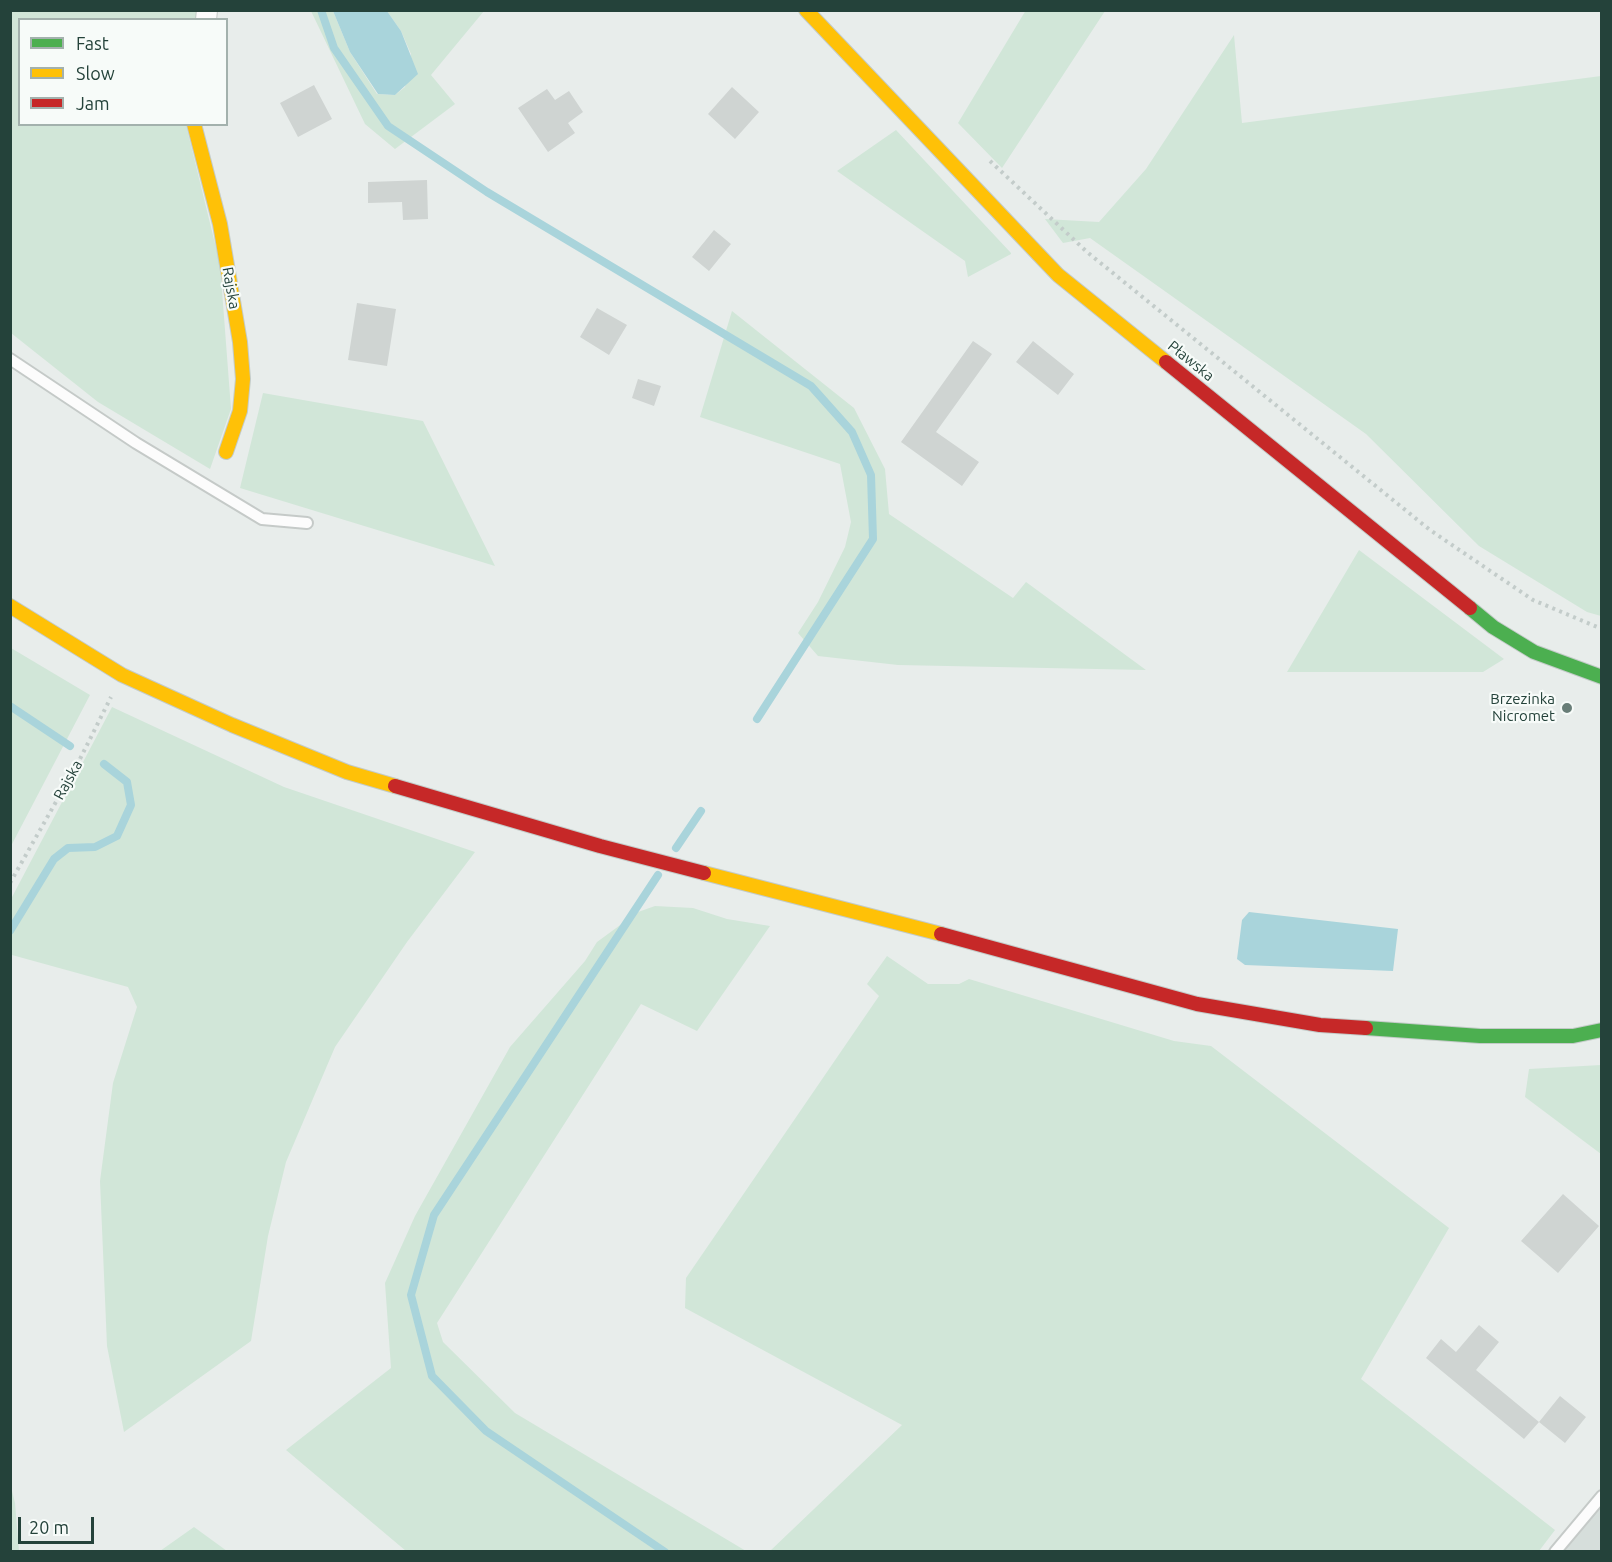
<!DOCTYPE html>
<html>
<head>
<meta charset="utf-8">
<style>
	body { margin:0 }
	#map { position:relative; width:1612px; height:1562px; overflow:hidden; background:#e8edeb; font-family:Ubuntu,sans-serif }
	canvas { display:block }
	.frame { position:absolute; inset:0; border:12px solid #24423a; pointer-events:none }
	.legend { position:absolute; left:18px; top:18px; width:210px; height:108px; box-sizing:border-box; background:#f7fbf9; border:2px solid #a3b1ad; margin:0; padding:8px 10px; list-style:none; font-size:18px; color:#24423a }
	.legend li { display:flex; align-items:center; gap:12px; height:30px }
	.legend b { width:30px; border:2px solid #a3b1ad }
	.scale { position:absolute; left:18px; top:1517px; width:76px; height:27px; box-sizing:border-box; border:3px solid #24423a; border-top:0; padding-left:8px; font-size:18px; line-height:21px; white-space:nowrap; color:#24423a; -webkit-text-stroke:4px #f7fbf9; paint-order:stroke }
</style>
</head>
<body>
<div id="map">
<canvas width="1612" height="1562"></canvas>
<div class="frame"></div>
<ul class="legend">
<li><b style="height:8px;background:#4caf50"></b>Fast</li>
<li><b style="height:8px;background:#ffc107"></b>Slow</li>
<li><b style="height:8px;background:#c62828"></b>Jam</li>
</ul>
<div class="scale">20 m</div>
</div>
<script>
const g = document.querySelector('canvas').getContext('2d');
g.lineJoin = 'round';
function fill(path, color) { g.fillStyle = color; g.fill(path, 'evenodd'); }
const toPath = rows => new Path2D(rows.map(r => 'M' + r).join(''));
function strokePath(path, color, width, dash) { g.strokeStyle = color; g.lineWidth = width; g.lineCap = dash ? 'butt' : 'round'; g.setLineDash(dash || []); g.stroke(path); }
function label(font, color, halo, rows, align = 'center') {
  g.font = font + ' Ubuntu,sans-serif'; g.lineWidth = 4.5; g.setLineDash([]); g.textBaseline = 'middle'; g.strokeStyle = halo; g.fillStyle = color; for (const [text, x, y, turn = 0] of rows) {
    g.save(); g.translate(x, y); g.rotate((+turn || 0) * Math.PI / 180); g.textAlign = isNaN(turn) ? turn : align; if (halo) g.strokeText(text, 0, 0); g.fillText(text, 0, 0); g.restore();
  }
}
const built = toPath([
	[1601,1500,1601,1551,1559,1552]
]);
const green = toPath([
	[1026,10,1105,11,1002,168,958,123],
	[10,11,196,11,196,19,20,20,20,124,186,125,220,264,231,409,210,469,98,402,11,333],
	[311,11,333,11,350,52,377,94,395,95,405,87,411,54,401,31,387,11,484,11,431,75,455,104,395,149,365,124],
	[1234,35,1242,123,1601,76,1601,616,1587,612,1479,546,1366,434,1090,238,1063,243,1045,219,1099,222,1146,169],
	[896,130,1011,253,1011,254,968,277,965,261,837,171],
	[732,311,854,408,885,469,889,514,1013,598,1026,582,1146,670,898,665,818,656,798,633,818,602,845,547,851,522,840,464,700,417],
	[263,393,423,421,495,566,240,488],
	[1359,550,1504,659,1483,672,1287,672],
	[11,648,90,695,11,846],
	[112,707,284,787,475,852,407,942,335,1047,286,1162,268,1236,251,1341,124,1432,107,1346,100,1181,113,1083,137,1007,128,987,12,955,10,957,11,899],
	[655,906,693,908,727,919,770,926,697,1031,641,1004,437,1323,443,1342,515,1413,746,1551,406,1551,286,1450,391,1368,385,1283,415,1216,510,1047,585,961,597,942,638,912],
	[887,956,928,984,959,984,969,979,1174,1041,1211,1046,1449,1228,1361,1379,1555,1530,1539,1551,770,1551,902,1425,685,1308,686,1278,879,996,867,984],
	[1601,1065,1602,1065,1601,1154,1525,1097,1529,1069],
	[10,1483,15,1503,19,1551,11,1551],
	[194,1527,227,1551,160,1551]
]);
const water = toPath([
	[333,11,387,11,401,31,418,74,395,95,378,94,350,52],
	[1249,912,1398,929,1393,971,1245,965,1237,959,1242,920]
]);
const stream = toPath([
	[321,10,334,48,388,126,487,192,811,386,852,432,871,475,873,539,757,719],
	[10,706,70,746],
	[676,848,701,811],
	[658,875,434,1215,411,1295,432,1376,486,1431,665,1552],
	[10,931,54,859,68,848,95,847,117,836,131,805,127,782,104,764]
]);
const building = toPath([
	[314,85,332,119,298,137,280,103],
	[732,87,759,112,735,139,708,114],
	[547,89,555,100,569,91,583,112,568,123,575,133,548,152,518,108],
	[427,180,428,219,403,220,402,202,368,203,368,182],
	[714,230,731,244,709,271,692,257],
	[357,303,396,309,387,366,348,360],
	[597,308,627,325,609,355,580,337],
	[973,341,992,354,936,432,979,462,962,486,901,442],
	[1033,341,1074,374,1058,395,1016,362],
	[638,379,661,386,654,406,632,398],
	[1563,1194,1599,1226,1558,1273,1521,1241],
	[1479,1325,1499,1342,1476,1370,1539,1422,1524,1439,1426,1358,1441,1339,1456,1352],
	[1560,1396,1586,1417,1565,1443,1539,1422]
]);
const path = toPath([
	[990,161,1087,252,1430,530,1533,600,1602,629],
	[10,883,78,763,111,697]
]);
const lane = toPath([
	[10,359,136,443,262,519,307,523],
	[1555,1552,1602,1496]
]);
const street = toPath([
	[206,20,207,10]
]);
const fast = toPath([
	[1470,608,1493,627,1534,652,1602,677],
	[1366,1028,1480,1036,1573,1036,1602,1030]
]);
const slow = toPath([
	[806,10,1058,275,1166,362],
	[194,124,220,224,240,342,243,379,240,411,226,452],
	[10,606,122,675,232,725,347,772,395,786],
	[704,873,941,934]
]);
const jam = toPath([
	[1166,362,1470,608],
	[395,786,600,846,704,873],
	[941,934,1197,1004,1320,1025,1366,1028]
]);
const markers = [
	[1567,708,6,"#697e78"]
];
const streetNames = [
	["Rajska",231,288,80],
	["Pławska",1191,361,39],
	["Rajska",68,780,-61]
];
const poiNames = [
	["Brzezinka",1555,699],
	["Nicromet",1555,716]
];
fill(built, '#d6dedb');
fill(green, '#d1e6d8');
fill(water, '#a9d4db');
strokePath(stream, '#a9d4db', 8);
fill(building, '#cfd4d2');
strokePath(lane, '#c5cac8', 14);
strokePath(street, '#c5cac8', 22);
strokePath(fast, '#c3cbc8', 16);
strokePath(slow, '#c3cbc8', 16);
strokePath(jam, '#c3cbc8', 16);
strokePath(path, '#c3ccca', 4, [3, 4.5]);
strokePath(lane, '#fcfcfc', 10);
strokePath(street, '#fcfcfc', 20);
strokePath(fast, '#4caf50', 14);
strokePath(slow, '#ffc107', 14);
strokePath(jam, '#c62828', 14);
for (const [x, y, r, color] of markers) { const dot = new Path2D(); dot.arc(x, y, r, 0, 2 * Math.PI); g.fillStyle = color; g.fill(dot); strokePath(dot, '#f7fbf9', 2); }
label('15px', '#24423a', '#f7fbf9', streetNames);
label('15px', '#24423a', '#f7fbf9', poiNames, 'right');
</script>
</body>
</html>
